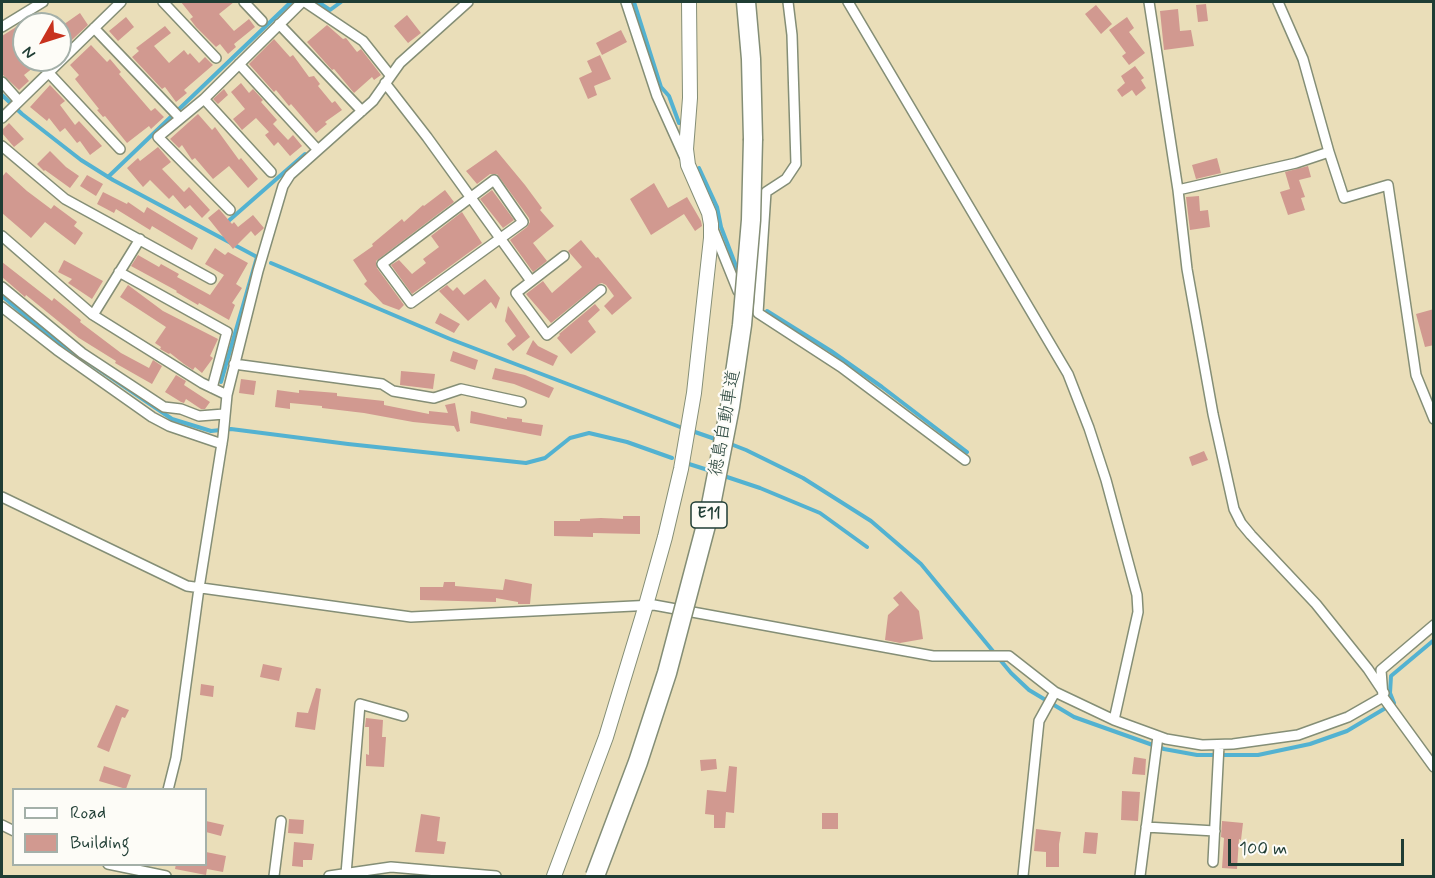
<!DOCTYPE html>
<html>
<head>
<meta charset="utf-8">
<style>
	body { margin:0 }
	#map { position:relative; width:1435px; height:878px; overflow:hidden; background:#eadeb9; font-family:Mynerve,sans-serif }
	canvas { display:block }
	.frame { position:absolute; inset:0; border:3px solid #1f3d34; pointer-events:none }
	.legend { position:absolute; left:12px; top:788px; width:195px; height:78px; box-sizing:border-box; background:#fdfcf7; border:2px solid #a4b0a9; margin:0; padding:8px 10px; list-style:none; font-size:18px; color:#1f3d34 }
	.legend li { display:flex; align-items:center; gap:12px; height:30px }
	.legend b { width:30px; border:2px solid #a4b0a9 }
	.north { position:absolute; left:12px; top:12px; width:60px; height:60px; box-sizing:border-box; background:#fdfcf7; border:2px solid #a4b0a9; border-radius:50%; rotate:231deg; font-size:16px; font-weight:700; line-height:24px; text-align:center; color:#1f3d34 }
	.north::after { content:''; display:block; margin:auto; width:21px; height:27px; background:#c8321e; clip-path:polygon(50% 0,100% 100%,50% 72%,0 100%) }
	.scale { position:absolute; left:1228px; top:839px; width:176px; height:27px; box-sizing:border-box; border:3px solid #1f3d34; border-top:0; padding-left:8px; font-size:18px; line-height:21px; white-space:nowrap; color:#1f3d34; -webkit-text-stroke:4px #fdfcf7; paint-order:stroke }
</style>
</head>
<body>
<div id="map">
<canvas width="1435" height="878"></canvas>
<div class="frame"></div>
<ul class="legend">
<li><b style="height:8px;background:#fff"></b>Road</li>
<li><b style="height:16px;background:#d19990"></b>Building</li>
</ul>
<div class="north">N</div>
<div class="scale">100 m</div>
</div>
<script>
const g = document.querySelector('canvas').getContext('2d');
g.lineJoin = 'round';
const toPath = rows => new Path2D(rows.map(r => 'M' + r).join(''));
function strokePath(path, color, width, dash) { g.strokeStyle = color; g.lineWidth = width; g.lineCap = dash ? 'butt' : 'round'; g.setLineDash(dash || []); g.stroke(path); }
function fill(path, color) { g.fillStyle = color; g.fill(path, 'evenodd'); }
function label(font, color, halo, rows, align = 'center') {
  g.font = font + ' Mynerve,"Klee One",sans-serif'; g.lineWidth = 4.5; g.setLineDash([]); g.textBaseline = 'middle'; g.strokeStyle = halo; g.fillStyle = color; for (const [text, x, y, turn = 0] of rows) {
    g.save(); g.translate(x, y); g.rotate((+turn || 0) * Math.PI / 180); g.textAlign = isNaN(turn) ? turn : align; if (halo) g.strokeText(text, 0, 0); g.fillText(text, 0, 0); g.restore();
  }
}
const stream = toPath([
	[318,2,330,10,341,2],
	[634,2,661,87,669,96,679,123],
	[2,95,22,114,81,160,113,180,257,257,221,382],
	[699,168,717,207,721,227,739,274],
	[108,177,291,2],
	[225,224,305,154],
	[271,263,450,339,680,427],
	[2,296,50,336,172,419,211,431,231,429,348,444,526,463,545,458,570,438,589,433,627,442,672,458],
	[767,311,831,351,882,387,967,452],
	[695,432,718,440],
	[728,443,746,450,803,478,871,521,921,564,1011,673,1029,690,1074,717,1164,749,1197,755,1258,755,1310,744,1347,731,1394,703,1390,693,1391,676,1434,640],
	[689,464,711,471],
	[721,475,760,488,820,513,867,547]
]);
const building = toPath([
	[181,2,234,2,219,14,234,31,249,19,255,27,234,44,236,47,228,54,220,44,216,47,196,27,190,19,193,17],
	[1206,4,1208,21,1198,22,1196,5],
	[1096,5,1112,24,1101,34,1085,14],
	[1178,9,1180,31,1191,30,1194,46,1164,50,1160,11],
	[80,13,88,25,60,51,60,27],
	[35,15,41,24,24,24,24,60,43,60,24,75,29,81,19,90,2,74,2,36],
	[407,15,421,33,408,43,394,26],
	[126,17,134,27,118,41,109,31],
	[1127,17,1134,28,1129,32,1145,53,1129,65,1122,56,1126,53,1109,30],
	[327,25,343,39,346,38,357,52,361,49,381,75,374,80,372,77,354,93,334,69,332,70,307,42],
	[165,26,171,33,154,46,169,63,184,50,188,55,190,53,199,63,205,57,213,65,184,90,187,93,176,102,165,87,162,89,132,57,139,51,136,48],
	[621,30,627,42,602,55,596,43],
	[274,39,290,57,293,55,309,77,314,76,320,84,318,86,332,103,335,101,342,110,325,122,327,124,316,133,291,104,289,106,276,90,274,92,249,64],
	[91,45,107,62,110,59,121,72,119,74,151,111,155,108,164,117,151,129,149,126,127,143,105,116,103,117,97,110,99,109,75,79,79,75,70,65],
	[600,55,611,79,594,86,597,95,588,99,579,78,592,72,587,61],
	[1135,66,1144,78,1141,80,1146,88,1136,96,1132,90,1122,97,1117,90,1125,83,1121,76],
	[241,83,249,93,253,89,263,100,261,102,277,120,273,124,288,140,293,135,302,146,290,156,278,142,274,146,265,135,269,132,256,118,242,130,233,119,245,109,231,92],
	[50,85,65,101,60,105,75,125,79,121,102,146,90,155,80,141,77,143,65,128,60,132,49,118,47,121,30,107],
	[224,89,228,95,218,104,213,99],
	[198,114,212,130,215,127,239,160,241,158,258,179,248,188,229,166,213,179,195,158,192,160,182,145,179,148,170,139],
	[9,123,24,139,14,147,2,133,2,130],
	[158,147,171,162,162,169,184,192,189,187,210,210,202,218,190,205,185,209,173,195,169,199,150,180,143,187,127,168,138,158,140,161],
	[496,150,525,185,542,208,540,210,554,226,533,243,547,261,533,272,510,240,527,227,530,222,529,218,497,174,490,174,477,184,466,171],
	[50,151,66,167,79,176,70,188,45,170,44,171,37,164],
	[1217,158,1221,173,1196,179,1192,165],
	[1308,166,1311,177,1299,180,1305,197,1301,198,1305,210,1288,215,1280,192,1290,189,1285,172],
	[6,172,27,191,51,209,54,205,77,222,74,226,83,233,75,245,45,222,31,238,2,213,2,177],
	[87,175,103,184,96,196,80,186],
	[654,183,668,208,687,197,701,221,702,226,695,231,684,214,651,235,630,199],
	[445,190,454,202,376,261,377,268,404,305,399,310,383,304,364,284,367,281,353,260,373,246,372,244,402,219,404,222,423,205,424,206],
	[492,190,514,220,503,228,480,199],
	[103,192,127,204,128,202,144,213,147,207,198,238,192,250,152,226,150,230,116,209,114,213,97,204],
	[1199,196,1200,211,1208,210,1210,227,1190,230,1186,197],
	[219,209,232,224,234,222,238,227,253,215,264,228,263,229,255,236,251,231,233,249,208,218],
	[462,212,482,243,412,294,391,265,399,260,412,274,426,263,423,259,439,247,431,236],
	[581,240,596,258,598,257,632,298,612,315,604,306,614,296,606,285,602,283,599,284,551,323,526,294,543,281,552,293,582,267,568,251],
	[215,248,225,255,228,252,248,263,236,284,242,288,232,303,235,305,229,320,199,303,198,305,176,292,177,291,131,266,138,255,159,267,161,264,179,274,177,277,210,295,224,275,205,264],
	[64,260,103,281,92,299,68,283,72,279,58,272],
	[2,262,52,301,54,298,81,320,80,322,121,353,149,368,153,360,162,366,152,384,115,363,116,361,79,338,26,295,25,297,2,277],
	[485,279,500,298,496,309,491,302,468,321,439,291,447,285,453,291,457,287,464,295],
	[128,285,163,311,218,339,210,356,213,358,202,373,195,367,193,370,184,364,170,353,169,354,160,349,161,347,155,343,166,327,120,297],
	[595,304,600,310,588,321,596,332,571,354,557,338,560,335,559,334],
	[508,306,530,337,513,351,507,344,516,336,505,321],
	[1434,309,1434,345,1425,347,1416,314],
	[440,313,460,324,454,333,435,323],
	[533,340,538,346,558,356,553,366,526,354],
	[453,351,478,360,475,370,450,361],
	[495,368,525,375,554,388,549,398,514,384,492,379],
	[401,371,435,374,433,389,400,385],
	[176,375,186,381,184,385,210,402,205,409,201,409,186,399,184,403,181,402,165,392],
	[241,379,256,381,254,395,239,393],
	[277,390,299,393,299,390,337,393,337,396,384,401,384,405,429,414,429,411,448,413,445,405,455,403,460,431,457,432,454,426,413,422,364,413,322,408,322,406,290,403,290,409,275,407],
	[471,411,507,419,507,417,522,419,522,422,543,425,541,436,470,423],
	[1204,451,1208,460,1192,466,1189,457],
	[623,516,640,516,640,534,593,533,593,537,554,536,554,521,580,521,580,519,601,518,623,519],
	[505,579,532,584,530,604,518,604,518,602,496,598,496,602,420,600,420,587,443,587,444,582,455,582,455,586,503,590],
	[901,591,919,611,923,639,900,643,885,640,888,615,899,605,893,598],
	[263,664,282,668,279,681,260,677],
	[201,684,214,686,213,697,200,695],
	[316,688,321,689,315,730,295,727,297,712,308,713],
	[116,705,129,710,125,718,122,717,109,752,97,747],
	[366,718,383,720,382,737,386,737,384,767,366,766,366,754,369,755,369,727,365,727],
	[1134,757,1146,759,1145,775,1132,774],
	[716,759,717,769,701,771,700,760],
	[104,766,131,775,126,789,99,781],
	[729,766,737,767,734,813,726,812,725,828,714,828,714,815,705,814,707,790,726,792],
	[1122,791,1140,792,1138,821,1121,820],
	[822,813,838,813,838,829,822,829],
	[421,814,440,817,437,841,446,842,444,854,415,852],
	[289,819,304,820,303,834,288,833],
	[206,821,224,825,221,836,206,832],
	[1222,821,1243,823,1241,840,1239,839,1237,869,1222,868,1224,838,1221,837],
	[1036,829,1061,832,1059,844,1059,867,1046,867,1046,852,1034,851],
	[1085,832,1098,833,1096,854,1083,853],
	[294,842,314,844,312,860,303,860,303,867,292,866],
	[206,852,226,856,223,872,207,869,206,875,175,869,176,864,206,864]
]);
const street = toPath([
	[163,2,216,58],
	[244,2,262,21],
	[305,2,363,41,390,75],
	[626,2,657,96,684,156],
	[788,2,792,35,796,164,786,179,766,192,758,313,841,367,965,460],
	[848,2,1068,374,1089,428,1106,480,1137,595,1138,612,1114,720],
	[1149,2,1178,190,1187,269,1213,414,1234,509,1241,523,1251,535,1316,604,1368,669,1384,693],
	[1278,2,1303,59,1329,152],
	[279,24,362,111],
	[2,27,43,2],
	[94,28,180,118],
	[239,64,318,150],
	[48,72,120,149],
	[2,82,18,100],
	[385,83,427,137,531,281],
	[204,99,271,172],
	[2,118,121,2],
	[2,146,65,199,211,279],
	[494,180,523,222,411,303,382,264,494,180],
	[1178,190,1296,163,1329,152,1344,198,1388,185,1416,375,1434,419],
	[230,210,158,137,204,99,302,2],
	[713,229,738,291,742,296],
	[2,236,93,315,202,383,227,395],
	[564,256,516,293,547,335,601,290],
	[119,272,227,332,212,388],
	[2,287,82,353,164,407,181,409,199,416,224,414],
	[2,307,57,350,152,417,169,426,222,444],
	[93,315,140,239],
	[234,364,382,384,393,391,434,398,461,389,521,402],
	[2,497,187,586,411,617,654,605,933,656,1009,656,1055,692,1114,720,1166,739,1202,745,1233,744,1298,735,1348,717,1383,697],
	[1434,625,1381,670,1383,697,1434,767],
	[168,790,176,758,199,588,223,437,227,395,258,271,283,186,290,175,373,101,400,63,468,2],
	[2,825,14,831],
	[1146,827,1215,831],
	[1213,862,1219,745],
	[108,864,166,876],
	[346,874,360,704,403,716],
	[274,876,281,821],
	[329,876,391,867,496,876],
	[1023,876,1039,721,1055,692],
	[1140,876,1158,736]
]);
const secondary = toPath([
	[554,876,606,737,646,605,665,537,681,469,694,393,711,238,711,224,709,213,688,165,686,149,690,98,689,2]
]);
const highway = toPath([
	[746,2,751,59,753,139]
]);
const highwayBridge = toPath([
	[595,876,638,762,667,673,710,510,730,407,742,325,751,220,753,139]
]);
const shields = [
	[709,515,36]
];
const shieldNames = [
	["E11",709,515]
];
const streetNames = [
	["徳島自動車道",726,423,-80]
];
strokePath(stream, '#53b2d1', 4);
fill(building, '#d19990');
strokePath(street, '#848e76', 12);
strokePath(secondary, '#848e76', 16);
strokePath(highway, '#848e76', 21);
strokePath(street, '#fff', 9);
strokePath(secondary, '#fff', 14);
strokePath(highway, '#fff', 18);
strokePath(highwayBridge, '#848e76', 21, []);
strokePath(highwayBridge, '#fff', 18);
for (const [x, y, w] of shields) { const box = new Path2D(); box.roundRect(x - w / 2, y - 13, w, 26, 4.5); g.fillStyle = '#fdfcf7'; g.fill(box); strokePath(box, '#1f3d34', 1.5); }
label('bold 16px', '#1f3d34', null, shieldNames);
label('18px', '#1f3d34', '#fdfcf7', streetNames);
</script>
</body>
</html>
